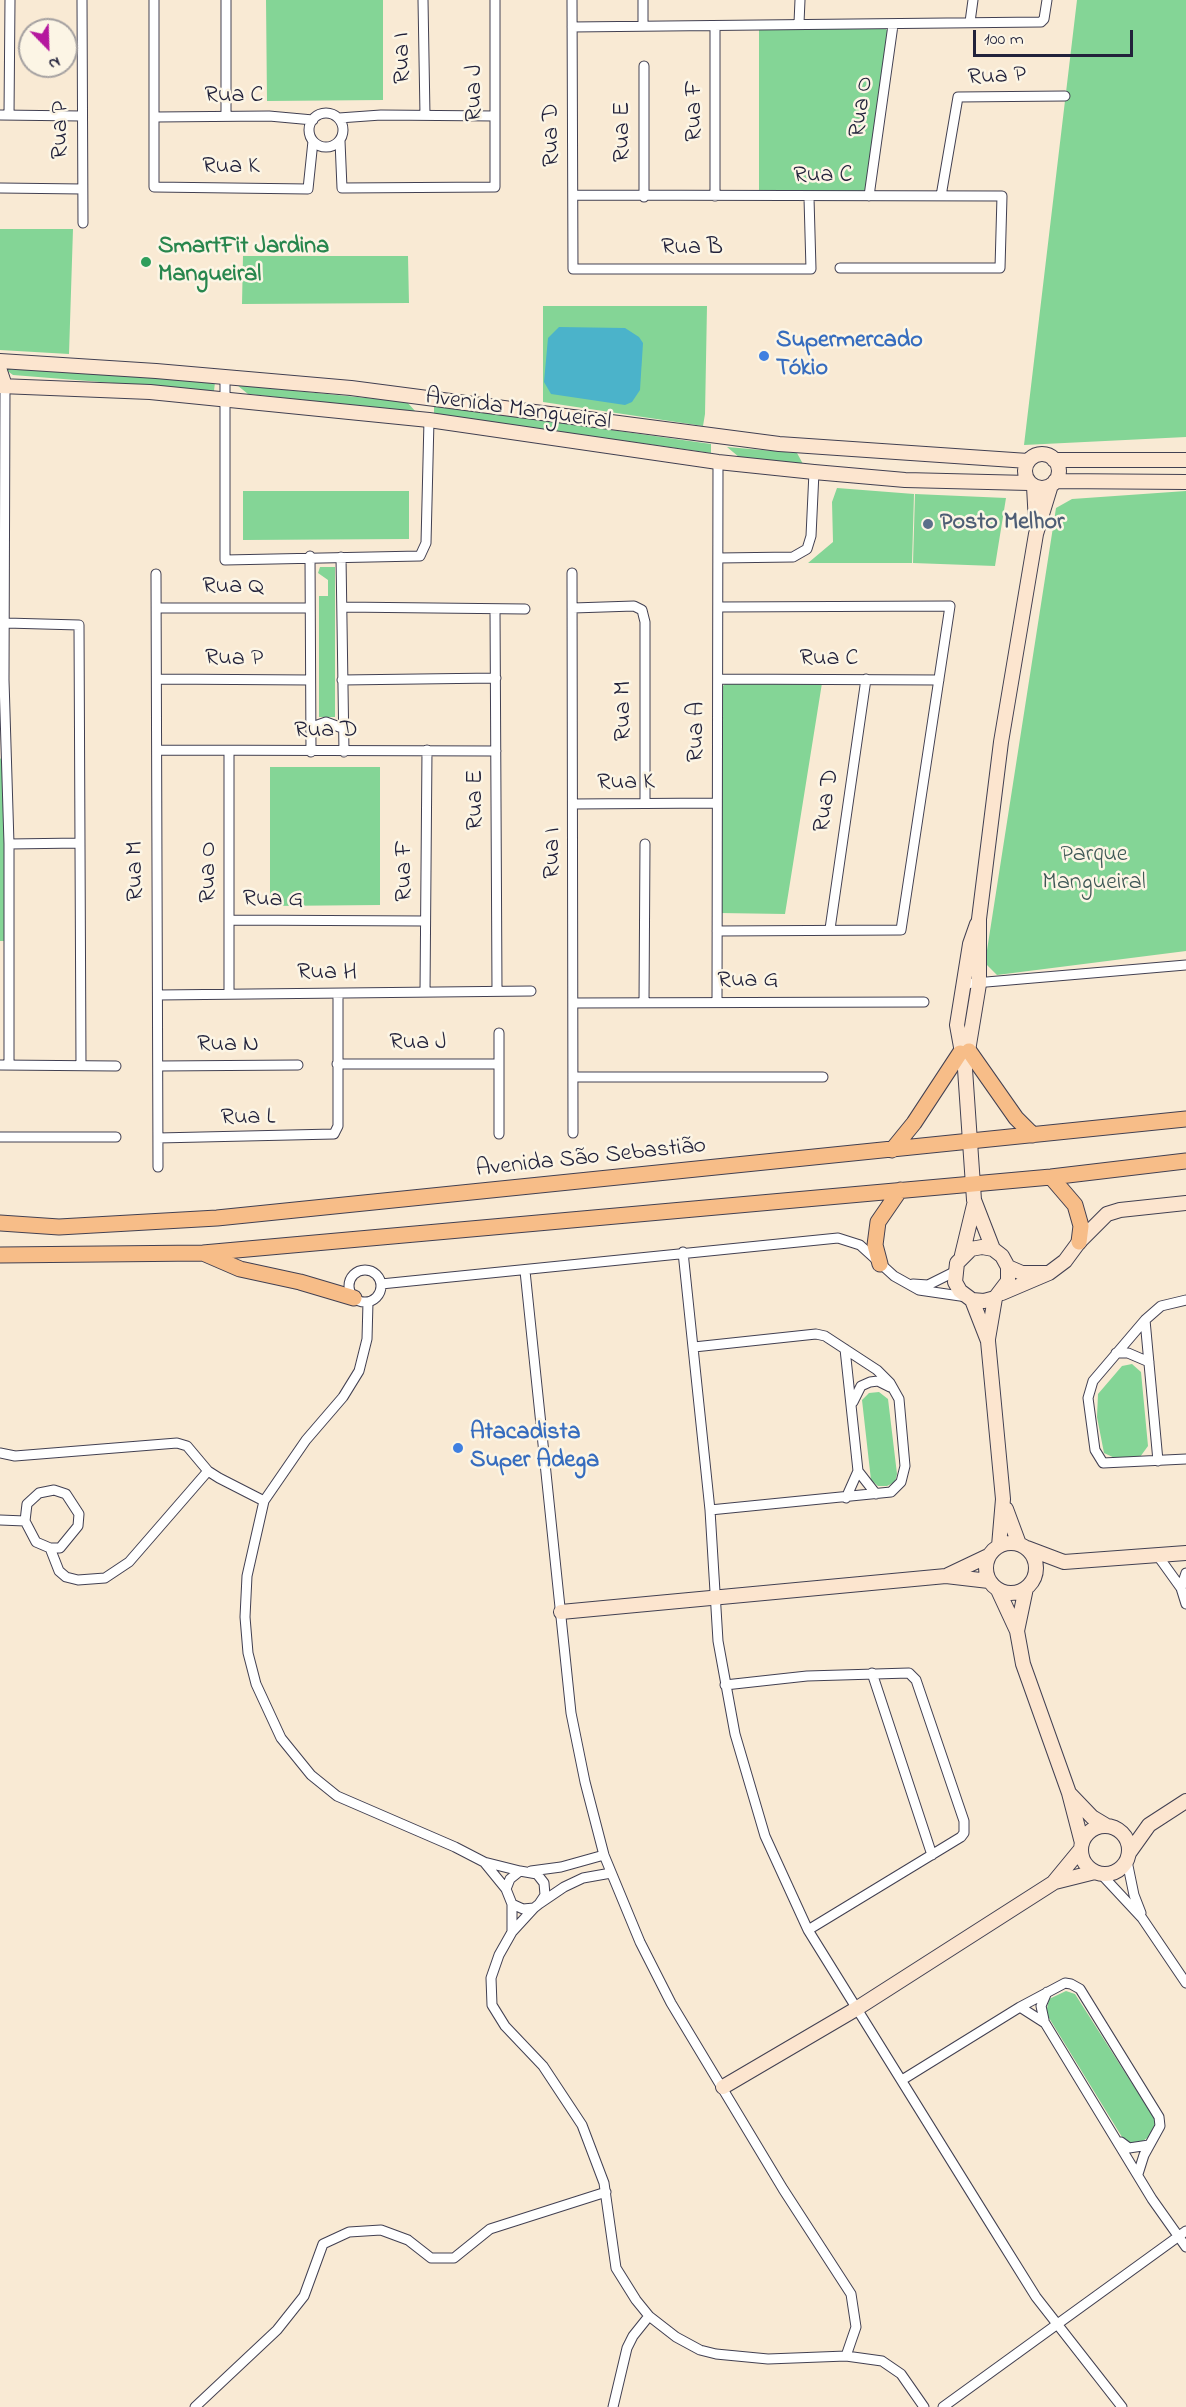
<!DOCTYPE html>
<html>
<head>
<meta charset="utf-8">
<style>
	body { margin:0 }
	#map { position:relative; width:1186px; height:2407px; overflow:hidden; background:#f9ead4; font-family:"Indie Flower",sans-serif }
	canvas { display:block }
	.north { position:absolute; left:18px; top:18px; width:60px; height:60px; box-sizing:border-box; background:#fcf5e5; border:2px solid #a5a1a1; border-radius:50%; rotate:157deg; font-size:16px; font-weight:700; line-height:24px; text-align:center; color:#22223b }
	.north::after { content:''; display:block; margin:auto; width:21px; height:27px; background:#b5179e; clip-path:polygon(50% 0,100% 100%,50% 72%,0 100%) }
	.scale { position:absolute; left:973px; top:30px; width:160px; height:27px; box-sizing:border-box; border:3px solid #22223b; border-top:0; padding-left:8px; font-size:18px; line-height:21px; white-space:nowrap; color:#22223b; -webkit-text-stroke:4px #fcf5e5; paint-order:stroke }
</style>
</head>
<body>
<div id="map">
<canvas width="1186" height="2407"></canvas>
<div class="north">N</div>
<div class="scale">100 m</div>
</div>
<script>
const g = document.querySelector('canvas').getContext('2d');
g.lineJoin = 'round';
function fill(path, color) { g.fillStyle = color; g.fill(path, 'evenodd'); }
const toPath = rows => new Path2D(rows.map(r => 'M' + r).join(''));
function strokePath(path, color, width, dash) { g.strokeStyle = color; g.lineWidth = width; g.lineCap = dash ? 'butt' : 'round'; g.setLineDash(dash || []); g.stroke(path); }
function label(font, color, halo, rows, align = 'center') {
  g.font = font + ' "Indie Flower",sans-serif'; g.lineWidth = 5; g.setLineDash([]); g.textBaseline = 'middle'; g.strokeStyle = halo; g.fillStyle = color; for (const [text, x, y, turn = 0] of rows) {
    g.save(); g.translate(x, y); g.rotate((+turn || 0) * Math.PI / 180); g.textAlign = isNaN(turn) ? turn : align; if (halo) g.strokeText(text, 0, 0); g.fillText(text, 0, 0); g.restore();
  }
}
const green = toPath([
	[266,0,383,0,383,100,267,101],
	[1077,0,1186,0,1186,437,1024,445],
	[885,28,890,34,867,188,861,193,759,193,759,29],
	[0,229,73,229,69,354,0,350],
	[243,256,408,256,409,303,242,304],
	[543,306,707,306,705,414,703,426,543,402],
	[2,367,215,382,214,391,13,375],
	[237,385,407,402,416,412,248,394],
	[434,405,711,444,711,453,434,414],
	[727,447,797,453,803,464,739,457],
	[837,488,914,494,912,563,808,563,833,542,832,502],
	[243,491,409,491,409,539,243,540],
	[1186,491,1186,951,997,975,985,963,1056,508,1072,499],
	[915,494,1006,498,995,566,913,563],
	[320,567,335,567,335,717,319,717,319,596,328,596,328,580,318,573],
	[726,683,822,683,785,914,720,913,720,689],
	[0,758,5,765,5,941,0,941],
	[270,767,380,767,380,905,270,906],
	[1132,1364,1141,1372,1148,1446,1140,1457,1117,1459,1104,1453,1097,1417,1098,1394,1122,1366],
	[879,1392,888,1399,897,1474,895,1482,887,1486,878,1486,871,1480,862,1400,869,1393],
	[1066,1991,1075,1994,1154,2118,1156,2124,1149,2137,1141,2142,1129,2143,1122,2137,1046,2013,1049,1999]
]);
const water = toPath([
	[559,327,625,328,639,337,643,343,640,390,632,402,625,405,551,394,544,382,548,338]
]);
const street = toPath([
	[82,0,83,223],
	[154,0,154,187,308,189,313,141],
	[423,0,425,115],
	[572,0,573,269,811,269,809,198],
	[970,22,973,0],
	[799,23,800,0],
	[643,25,643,0],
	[572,27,1041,22,1044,19,1047,0],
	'309 130a17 17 0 1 1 34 0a17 17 0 1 1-34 0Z',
	[0,115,81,116],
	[9,115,10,0],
	[226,115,226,0],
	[156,117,269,116,313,120],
	[339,118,381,115,495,116],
	[340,141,342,188,495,187,495,0],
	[0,188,82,189],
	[573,195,1002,196,1000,268,840,268],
	[715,196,715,26],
	[869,196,893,25],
	[941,196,958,97,1065,96],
	[644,197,644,66],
	[225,377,225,560,420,556,426,543,429,420],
	[5,386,4,680,9,844,9,1065],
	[310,556,311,752],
	[341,557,344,752],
	[719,558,793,557,807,549,811,536,814,472],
	[572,573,573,1133],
	[156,574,158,1167],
	[342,607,525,609],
	[157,608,309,608],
	[573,608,634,606,642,610,645,622,645,803],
	[495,609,497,991],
	[6,623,79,625,81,1065],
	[158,679,310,680],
	[718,679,939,680],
	[342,680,496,678],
	[312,727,326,722,342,728],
	[157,750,496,751],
	[229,751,229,993],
	[573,804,716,803],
	[9,844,80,843],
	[229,920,425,921],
	[830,929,866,679],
	[717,931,901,930,950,606,719,607],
	[963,984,1186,965],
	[425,992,427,750],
	[158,995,531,991],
	[717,1002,718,462],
	[573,1003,924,1002],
	[644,1003,645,844],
	[499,1033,499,1134],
	[337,1064,498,1064],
	[0,1065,116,1066],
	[159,1066,298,1065],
	[574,1077,823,1077],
	[0,1137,116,1137],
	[158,1138,334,1134,338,1126,338,994],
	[683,1252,710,1510,718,1641,735,1734,765,1836,808,1930,988,2220,1036,2297,1122,2407],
	'349 1286a16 16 0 1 1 32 0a16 16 0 1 1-32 0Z',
	[525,1271,571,1713,585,1782,604,1855,640,1942,671,2003,783,2189,851,2294,856,2327,846,2356],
	[381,1284,838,1238,860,1245,894,1276,919,1290,967,1297],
	[913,1284,928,1285,954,1272],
	[1186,1300,1161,1306,1145,1320,1093,1381,1088,1398,1095,1450,1103,1463,1186,1459],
	[1145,1320,1158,1461],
	[694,1347,816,1334,825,1336,877,1370,890,1383,899,1399,905,1466,901,1482,891,1492,710,1510],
	[845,1349,858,1471,846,1498],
	[1116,1353,1128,1353,1149,1362],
	[853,1402,861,1386,870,1382,878,1381,890,1387],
	[0,1453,15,1456,177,1443,187,1446,208,1471,219,1478,264,1501,247,1576,245,1617,248,1653,256,1684,281,1738,311,1775,337,1796,455,1847,484,1862,520,1871],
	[858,1471,876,1494],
	[54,1490,66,1494,79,1514,78,1526,60,1548,50,1548,36,1542,25,1521,27,1504,39,1493,54,1490],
	[264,1501,306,1440,343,1397,359,1371,367,1339,368,1302],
	[0,1520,25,1521],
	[50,1548,59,1571,66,1577,78,1580,105,1578,129,1562,208,1471],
	[1158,1556,1181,1588,1186,1604],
	[1181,1588,1186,1573],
	[872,1673,932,1855],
	[725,1685,807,1676,909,1673,916,1680,964,1821,964,1833,961,1837,808,1930],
	[1127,1861,1134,1895,1141,1913],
	[484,1862,506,1889],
	[531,1871,561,1867,604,1855],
	[1101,1874,1142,1918,1186,1983],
	[539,1904,545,1895,544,1883,537,1874,520,1871,510,1879,506,1889,512,1904,523,1909,534,1908,539,1904,564,1887,583,1878,611,1873],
	[534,1908,512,1932,499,1955,491,1978,492,2005,505,2026,543,2066,582,2125,604,2183,616,2268,636,2300,649,2316,676,2337,700,2350,716,2354,768,2359,846,2356,882,2361,901,2374,924,2407],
	[512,1932,512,1904],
	[1020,2007,1045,2023,1152,2199,1186,2247],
	[1044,2020,1041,2006,1047,1992],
	[902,2080,1020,2007,1065,1983,1071,1984,1080,1989,1159,2117,1160,2126,1144,2155,1138,2174],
	[1121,2142,1129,2148,1149,2145],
	[195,2407,277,2330,304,2296,323,2244,349,2232,381,2230,408,2240,431,2258,454,2258,490,2229,606,2192],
	[613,2407,627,2348,633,2336,649,2316],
	[943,2407,1186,2231]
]);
const secondary = toPath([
	[0,361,156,371,351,388,779,444,1028,461],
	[0,371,5,386],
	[0,386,150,392,429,420,718,462,814,472,905,480,1029,483],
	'1025 471a17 17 0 1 1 34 0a17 17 0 1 1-34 0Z',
	[1054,460,1186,460],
	[1055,481,1186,482],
	[1034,486,1036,523],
	[977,924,970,944,957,1025,965,1069,974,1200,993,1249],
	[965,1069,979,984,979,919,1001,742,1036,534,1051,485],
	[962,1255,974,1205],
	[1008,1267,1022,1273,1047,1273],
	[1002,1293,1049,1273,1065,1261,1079,1242,1107,1214,1120,1210,1186,1203],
	[972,1300,988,1341,1003,1499,999,1546],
	[988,1339,995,1298,1008,1281,1008,1267,1002,1256,993,1249,982,1247,971,1249,957,1263,955,1282,960,1291,972,1300,984,1301,995,1298],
	[1006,1509,1019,1544],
	'986 1568a25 25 0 1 1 50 0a25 25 0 1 1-50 0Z',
	[1027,1548,1064,1562,1186,1553],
	[948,1575,988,1556],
	[998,1590,1017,1631,1023,1664,1069,1793,1082,1843],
	[561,1612,946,1576,989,1581],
	[1017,1631,1026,1588],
	[1069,1793,1092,1817,1107,1826],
	'1081 1850a24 24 0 1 1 48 0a24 24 0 1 1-48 0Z',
	[1129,1853,1149,1825,1186,1801],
	[1055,1882,1095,1872],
	[723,2087,856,2009,1053,1883,1081,1849]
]);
const primary = toPath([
	[969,1051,1016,1118,1033,1135],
	[892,1150,914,1123,960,1053],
	[1051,1177,1075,1205,1081,1226,1079,1242],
	[0,1223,59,1227,217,1218,1186,1119],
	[203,1253,240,1269,300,1282,354,1298],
	[0,1255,203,1253,1051,1177,1186,1161],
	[880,1264,875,1245,878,1222,900,1190]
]);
const markers = [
	[146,262,6,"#2e9e5b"],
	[764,356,6,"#3f7fe0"],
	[928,524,6,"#5c6f8a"],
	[458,1448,6,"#3f7fe0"]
];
const streetNames = [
	["Rua I",404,58,-91],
	["Rua P",997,78,-3],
	["Rua J",476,93,-90],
	["Rua C",234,97],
	["Rua O",863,107,-82],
	["Rua F",696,111,-90],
	["Rua P",62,130,-90],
	["Rua E",624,132,-90],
	["Rua D",553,135,-91],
	["Rua K",231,168],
	["Rua C",823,177,-1],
	["Rua B",692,249],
	["Avenida Mangueiral",518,411,8],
	["Rua Q",233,588],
	["Rua P",234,660,1],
	["Rua C",829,660],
	["Rua M",625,711,-90],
	["Rua D",326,732,-1],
	["Rua A",698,732,-89],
	["Rua K",626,784,-1],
	["Rua E",477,800,-90],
	["Rua D",828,801,-81],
	["Rua I",554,853,-90],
	["Rua M",137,871,-91],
	["Rua F",406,871,-90],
	["Rua O",210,872,-90],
	["Rua G",273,901,1],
	["Rua H",327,974],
	["Rua G",748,982,-1],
	["Rua J",418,1044],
	["Rua N",228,1046],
	["Rua L",248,1119,-1],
	["Avenida São Sebastião",591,1159,-6]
];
const leisureNames = [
	["SmartFit Jardina",158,248],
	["Mangueiral",158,276]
];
const shopNames = [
	["Supermercado",776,342],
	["Tókio",776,370],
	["Atacadista",470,1434],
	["Super Adega",470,1462]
];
const serviceNames = [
	["Posto Melhor",940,524]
];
const parkNames = [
	["Parque",1094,856],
	["Mangueiral",1094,884]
];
fill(green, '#84d596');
fill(water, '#4bb3ca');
strokePath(street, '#424052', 11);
strokePath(secondary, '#424052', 16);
strokePath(primary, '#424052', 17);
strokePath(street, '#fff', 9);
strokePath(secondary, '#fce5cf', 14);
strokePath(primary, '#f7bd88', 15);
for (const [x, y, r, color] of markers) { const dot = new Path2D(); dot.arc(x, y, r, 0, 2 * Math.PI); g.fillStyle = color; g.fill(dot); strokePath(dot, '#fcf5e5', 2); }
label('24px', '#22223b', '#fcf5e5', streetNames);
label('bold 24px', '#27864d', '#fcf5e5', leisureNames, 'left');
label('bold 24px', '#366cbe', '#fcf5e5', shopNames, 'left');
label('bold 24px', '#4e5e75', '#fcf5e5', serviceNames, 'left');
label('24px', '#3f5856', '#fcf5e5', parkNames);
</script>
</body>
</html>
